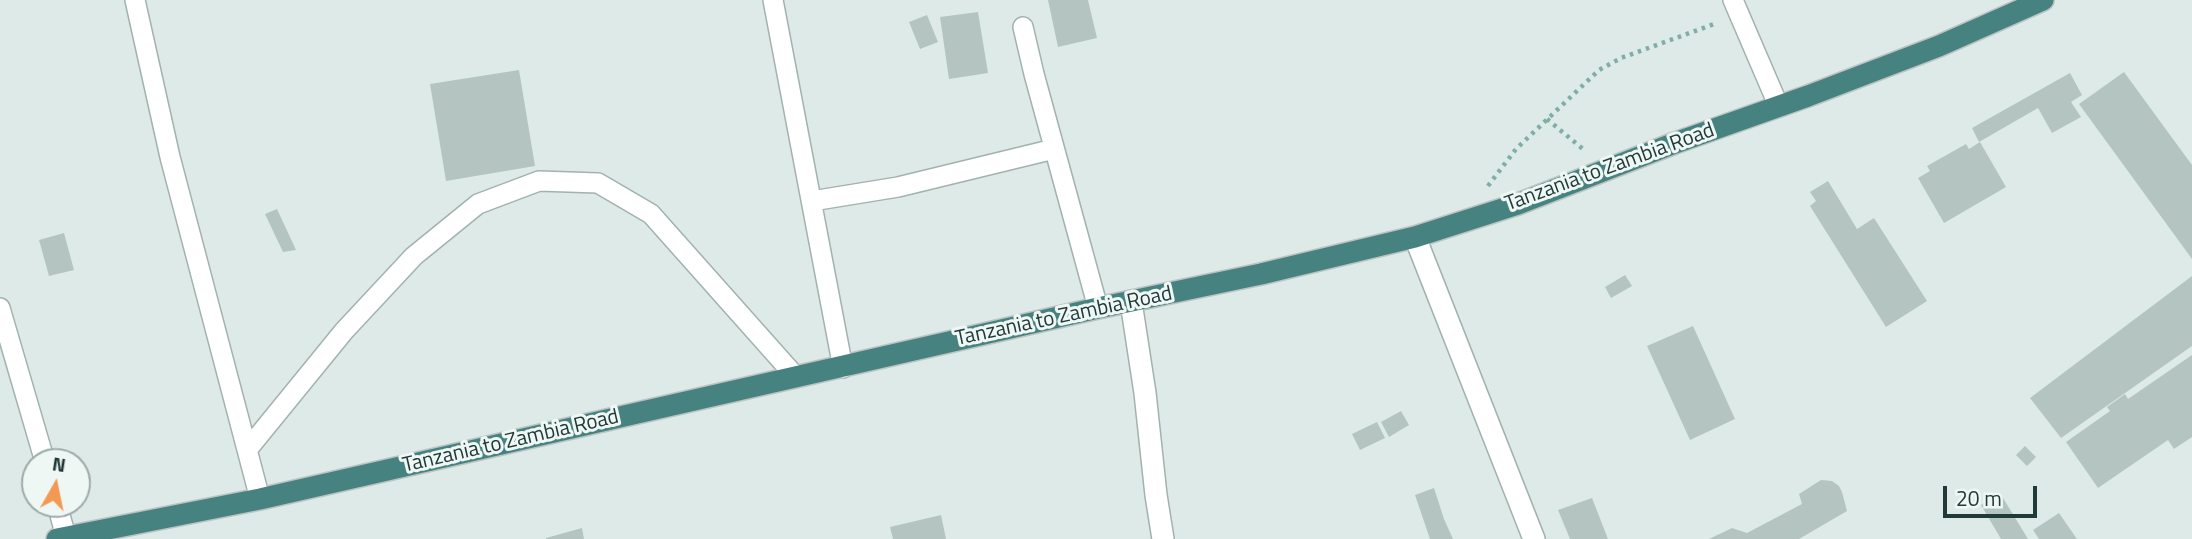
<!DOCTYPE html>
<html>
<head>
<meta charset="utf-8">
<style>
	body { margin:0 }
	#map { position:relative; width:2192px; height:539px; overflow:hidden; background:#deeae7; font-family:"Titillium Web",sans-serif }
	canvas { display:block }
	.north { position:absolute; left:21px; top:448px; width:70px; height:70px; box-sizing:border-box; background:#eff7f4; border:2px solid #9caba9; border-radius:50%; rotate:9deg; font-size:19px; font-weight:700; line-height:28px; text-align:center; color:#203a38 }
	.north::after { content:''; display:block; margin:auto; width:24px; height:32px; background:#f39954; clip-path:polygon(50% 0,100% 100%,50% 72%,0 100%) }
	.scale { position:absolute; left:1943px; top:486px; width:94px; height:32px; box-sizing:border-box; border:4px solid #203a38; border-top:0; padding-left:9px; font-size:21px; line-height:24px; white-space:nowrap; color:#203a38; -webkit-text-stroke:5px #eff7f4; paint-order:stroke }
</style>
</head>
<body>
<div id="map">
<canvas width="2192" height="539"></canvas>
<div class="north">N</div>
<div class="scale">20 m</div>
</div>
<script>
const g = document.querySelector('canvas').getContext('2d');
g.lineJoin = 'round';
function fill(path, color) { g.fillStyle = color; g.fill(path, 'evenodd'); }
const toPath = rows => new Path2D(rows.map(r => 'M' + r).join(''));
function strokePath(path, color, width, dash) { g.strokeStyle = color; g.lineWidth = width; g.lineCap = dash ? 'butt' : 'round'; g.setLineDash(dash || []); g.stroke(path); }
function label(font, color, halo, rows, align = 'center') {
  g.font = font + ' "Titillium Web",sans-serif'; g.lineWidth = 6; g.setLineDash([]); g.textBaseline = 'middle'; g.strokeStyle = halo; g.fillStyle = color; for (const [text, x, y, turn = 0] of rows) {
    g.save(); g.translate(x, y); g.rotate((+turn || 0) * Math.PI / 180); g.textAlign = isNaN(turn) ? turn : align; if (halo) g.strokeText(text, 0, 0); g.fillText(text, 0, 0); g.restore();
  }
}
const building = toPath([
	[1048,0,1088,0,1097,38,1058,47],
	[978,12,988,73,949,79,940,17],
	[927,15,938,42,920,49,909,22],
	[519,70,535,166,446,181,430,84],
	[2124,72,2192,165,2192,259,2079,104],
	[2070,73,2082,95,2071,102,2081,117,2052,133,2038,108,1979,142,1972,128],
	[1980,142,2006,187,1944,223,1918,178,1930,171,1927,166,1966,144,1969,149],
	[1828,181,1857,229,1874,218,1927,301,1886,327,1810,206,1816,201,1810,192],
	[277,209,296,250,283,252,265,214],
	[64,233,74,270,49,276,39,240],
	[1625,275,1632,286,1611,298,1605,287],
	[2192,276,2192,346,2061,438,2030,398],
	[1693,326,1735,419,1690,440,1647,346],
	[2192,355,2192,437,2174,449,2168,440,2098,488,2066,442,2110,411,2107,407,2125,394,2128,399],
	[1401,411,1409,425,1389,437,1381,422],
	[1377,422,1385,438,1360,450,1352,434],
	[2025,446,2036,457,2027,466,2016,455],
	[1821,480,1832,481,1839,486,1842,492,1847,511,1799,539,1709,539,1732,528,1747,533,1802,504,1799,494],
	[1434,488,1444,519,1453,539,1430,539,1415,495],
	[2000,493,2028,539,2001,539,1981,505],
	[1592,498,1608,539,1570,539,1558,510],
	[2059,513,2077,539,2039,539,2033,530],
	[941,515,946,539,893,539,890,527],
	[582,528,584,539,546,539,546,538]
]);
const path = toPath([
	[1547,119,1584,150],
	[1488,186,1516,149,1599,70,1621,58,1717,23]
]);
const service = toPath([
	[135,0,170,157,260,499],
	[773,0,843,368],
	[1733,0,1779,107],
	[1023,27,1034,74,1098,308],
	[812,201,898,187,1054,149],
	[0,308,45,462],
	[247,450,344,331,414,256,478,204,539,181,598,183,651,214,796,377],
	[57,504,66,537]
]);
const minor = toPath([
	[1415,237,1534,539],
	[1131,302,1145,393,1156,495,1163,539]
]);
const trunk = toPath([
	[57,539,260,499,1098,308,1261,274,1415,237,1518,204,1675,143,1808,96,1939,46,2043,0]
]);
const streetNames = [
	["Tanzania to Zambia Road",1610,168,-20],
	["Tanzania to Zambia Road",1064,317,-12],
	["Tanzania to Zambia Road",511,442,-13]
];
fill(building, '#b4c5c1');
strokePath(service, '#a1b2af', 22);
strokePath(minor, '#a1b2af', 24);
strokePath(trunk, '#bcc4c3', 24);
strokePath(path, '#7eaea8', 4.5, [3.5, 5]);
strokePath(service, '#fff', 19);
strokePath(minor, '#fff', 21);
strokePath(trunk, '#468380', 21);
label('21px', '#203a38', '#eff7f4', streetNames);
</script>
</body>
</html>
